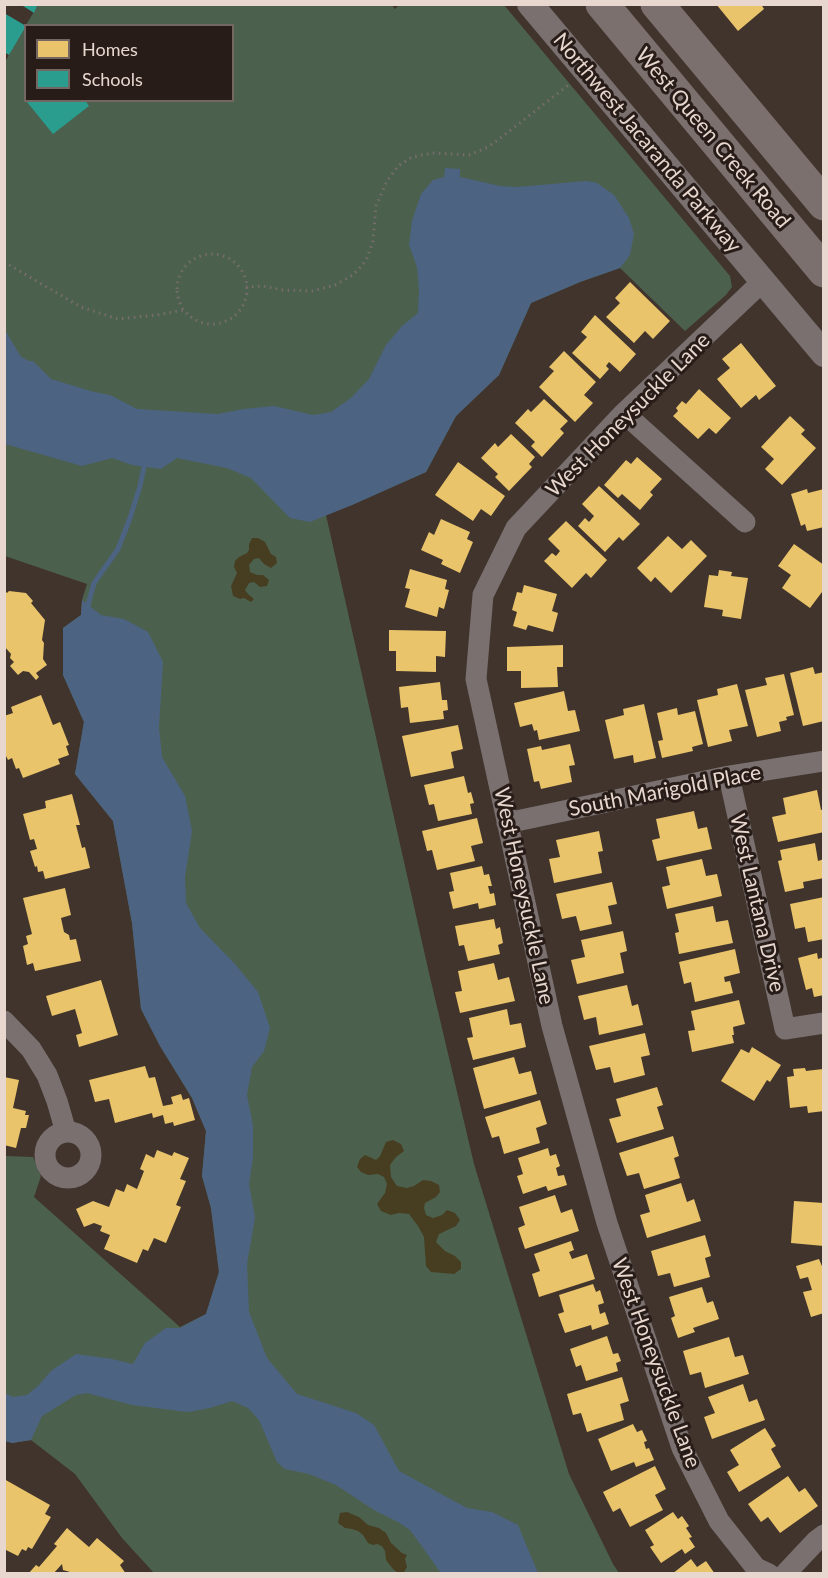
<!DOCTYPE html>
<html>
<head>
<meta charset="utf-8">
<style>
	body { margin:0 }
	#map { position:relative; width:828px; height:1578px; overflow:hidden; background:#41342d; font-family:Lato,sans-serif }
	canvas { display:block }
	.frame { position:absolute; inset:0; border:6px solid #e7d7cf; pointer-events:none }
	.legend { position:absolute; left:24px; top:24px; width:210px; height:78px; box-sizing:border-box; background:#271c17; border:2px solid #746761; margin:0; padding:8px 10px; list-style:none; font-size:18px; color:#e7d7cf }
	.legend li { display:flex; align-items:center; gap:12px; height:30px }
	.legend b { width:30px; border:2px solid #746761 }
</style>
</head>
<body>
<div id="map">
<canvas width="828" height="1578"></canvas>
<div class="frame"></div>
<ul class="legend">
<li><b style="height:16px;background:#e9c46a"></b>Homes</li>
<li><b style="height:16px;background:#2a9d8f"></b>Schools</li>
</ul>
</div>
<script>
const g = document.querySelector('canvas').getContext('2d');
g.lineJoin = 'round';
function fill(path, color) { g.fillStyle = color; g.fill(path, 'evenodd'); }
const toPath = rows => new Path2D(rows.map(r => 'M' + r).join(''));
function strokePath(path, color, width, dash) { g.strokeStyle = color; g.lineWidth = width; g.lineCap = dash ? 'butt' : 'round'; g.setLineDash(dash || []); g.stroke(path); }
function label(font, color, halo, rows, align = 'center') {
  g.font = font + ' Lato,sans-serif'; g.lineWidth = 6; g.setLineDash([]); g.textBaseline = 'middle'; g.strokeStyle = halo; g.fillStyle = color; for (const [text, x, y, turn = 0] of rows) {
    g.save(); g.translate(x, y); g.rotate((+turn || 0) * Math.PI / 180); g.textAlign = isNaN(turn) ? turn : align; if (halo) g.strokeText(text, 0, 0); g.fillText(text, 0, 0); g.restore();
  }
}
const green = toPath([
	[391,4,395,9,400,4,504,5,730,276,732,287,726,295,685,331,620,268,580,282,531,303,499,375,456,416,426,472,352,505,326,515,429,973,474,1164,569,1474,613,1564,619,1573,154,1573,122,1538,75,1474,31,1440,12,1443,5,1441,5,1156,33,1157,41,1176,34,1197,180,1327,206,1314,219,1272,211,1208,202,1176,206,1131,192,1098,160,1046,141,1009,132,923,113,821,75,774,84,722,63,675,63,628,81,615,82,600,87,584,5,556,5,62,25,26,26,100,232,100,232,26,26,25,38,5]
]);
const sand = toPath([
	[252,538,258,538,265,542,271,554,276,557,277,563,271,568,264,564,259,558,254,559,249,565,250,572,257,575,263,575,269,580,267,586,260,587,254,582,249,583,245,590,248,594,254,599,251,602,244,598,240,599,233,596,231,586,237,573,234,567,235,561,239,557,247,553,249,550,249,544],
	[393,1140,401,1144,404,1151,396,1157,390,1165,391,1177,397,1186,407,1188,414,1186,423,1180,431,1181,439,1185,440,1192,436,1197,425,1203,424,1208,426,1215,433,1218,442,1215,447,1210,455,1213,460,1220,456,1226,439,1234,436,1242,445,1251,455,1256,461,1262,461,1269,454,1274,431,1272,426,1266,424,1237,418,1226,409,1214,399,1213,391,1215,381,1211,377,1204,385,1193,387,1184,384,1177,378,1174,368,1175,361,1172,357,1167,360,1159,365,1155,376,1160,380,1156,386,1142],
	[347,1512,359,1517,368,1525,379,1528,386,1533,391,1543,402,1553,407,1555,405,1559,407,1567,404,1572,398,1573,393,1569,386,1560,385,1551,382,1546,377,1544,373,1545,368,1543,363,1535,358,1531,352,1529,345,1528,338,1523,340,1513]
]);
const water = toPath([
	[445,168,460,169,460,177,500,186,517,187,586,181,597,183,614,195,629,218,634,234,630,255,620,268,580,282,531,303,499,375,456,416,426,472,352,505,310,522,290,518,251,478,227,468,177,458,161,469,132,465,112,458,82,466,5,444,5,330,21,357,29,361,33,361,51,379,94,392,110,395,137,409,218,414,244,409,274,406,313,415,331,412,351,398,369,379,386,345,402,326,418,313,419,290,417,267,409,245,412,221,421,194,433,180,444,177],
	[82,600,101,615,124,619,148,632,163,662,159,727,162,757,185,796,192,831,185,877,186,903,200,928,235,964,258,992,270,1028,264,1051,252,1067,247,1095,253,1126,253,1157,249,1184,255,1217,247,1264,249,1312,267,1358,297,1394,356,1413,374,1425,399,1471,467,1508,492,1512,518,1525,538,1573,441,1573,410,1530,398,1522,374,1510,336,1485,309,1474,285,1469,277,1462,259,1420,248,1408,232,1401,210,1408,188,1412,132,1405,87,1393,76,1395,42,1416,31,1440,12,1443,5,1441,5,1393,13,1397,27,1395,38,1386,51,1371,76,1354,112,1359,133,1364,145,1343,166,1328,180,1328,206,1314,219,1272,211,1208,202,1176,206,1131,192,1098,160,1046,141,1009,132,923,113,821,75,774,84,722,63,675,63,628,81,615]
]);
const homes = toPath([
	[716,4,761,4,764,9,738,31],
	[630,282,670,321,653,339,645,331,634,343,606,317,620,303,615,298],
	[595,315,636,354,620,372,609,362,606,366,609,369,600,379,572,353,587,337,581,332],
	[741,343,776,386,759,400,756,395,741,408,717,379,730,368,722,359],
	[564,351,596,382,584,395,593,403,575,422,539,387,554,371,549,367],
	[699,389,731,418,716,434,709,428,698,439,673,416,678,411,676,408,682,401,686,404],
	[544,399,568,421,560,429,564,433,542,457,531,446,535,442,515,423,528,409,531,412],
	[790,416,805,430,801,434,816,448,782,485,765,469,774,459,761,447],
	[511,434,535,457,529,464,532,467,509,491,495,477,498,474,481,458,495,443,498,447],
	[637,457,662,479,650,492,653,495,640,510,622,494,618,498,604,485,626,460,631,464],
	[458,462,505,496,491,516,481,509,473,521,435,495],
	[599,486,640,524,623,541,619,537,605,552,578,526,585,518,589,522,594,516,582,504],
	[807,489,808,493,824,489,824,527,807,531,805,524,801,526,791,494],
	[441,519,470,532,467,539,473,542,460,573,441,564,443,560,421,550,429,532,434,535],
	[566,521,607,560,591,578,586,573,572,588,544,561,552,553,556,556,560,551,548,539],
	[668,536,682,549,691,540,707,556,671,593,655,577,651,582,637,568],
	[794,544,824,565,824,592,822,592,810,608,782,588,791,575,778,566],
	[410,569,447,580,445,589,449,590,444,609,439,607,437,617,405,607,410,589,405,588],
	[719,570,732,572,731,576,748,578,741,619,722,616,723,610,704,607,709,575,718,576],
	[524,585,557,594,552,611,558,613,553,632,528,625,526,630,513,626,517,612,512,610,517,592,522,593],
	[4,590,7,593,9,591,26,593,33,601,31,603,45,620,42,640,44,643,43,659,47,665,36,673,39,677,36,680,29,672,23,671,18,675,10,666,14,662,10,658,11,654,4,646],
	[389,630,446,631,445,657,436,656,436,672,396,671,396,651,389,651],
	[563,645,563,667,557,667,558,687,521,688,521,671,507,671,507,647],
	[813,667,815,674,824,672,824,721,803,726,790,673],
	[784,674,794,715,786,717,787,720,779,722,781,731,757,737,745,690,767,685,765,678],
	[440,682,442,700,447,700,448,710,443,711,444,719,410,723,408,707,401,708,399,687],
	[737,684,748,726,729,730,732,741,708,747,697,700,718,695,717,689],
	[564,691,568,711,575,710,580,731,539,740,537,730,534,731,532,724,520,727,514,703],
	[41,695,53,725,60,722,69,745,66,746,69,755,58,759,60,764,23,778,19,768,16,769,12,758,8,760,4,752,4,745,6,744,4,741,4,716,13,713,11,707],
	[644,704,656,758,634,763,633,755,614,759,605,720,624,715,623,709],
	[677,708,678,715,695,711,703,744,692,747,693,751,662,758,658,741,663,740,657,713],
	[458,725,463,749,451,752,454,768,411,777,402,736],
	[570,744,575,765,569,766,572,782,541,789,539,781,534,782,527,749,541,746,542,750],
	[464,776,468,793,471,792,474,803,470,804,472,814,438,821,434,804,429,805,424,785],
	[817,790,821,810,824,809,824,832,778,842,772,817,786,814,783,798],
	[72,794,80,825,76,825,82,848,85,847,90,868,45,879,43,871,38,872,37,866,35,867,30,851,37,849,34,839,30,840,23,814,46,808,45,801],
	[694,811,698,829,707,827,712,849,657,861,652,840,660,838,656,819],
	[477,818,483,843,471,846,475,861,437,870,432,850,427,851,422,831],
	[599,831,603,851,598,852,602,873,554,883,549,859,560,857,556,840],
	[815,843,818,861,824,859,824,878,803,882,804,888,785,892,778,861,782,860,780,850],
	[702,859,706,876,717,874,722,896,667,909,662,887,670,885,666,867],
	[482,866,484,875,489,874,492,886,488,886,490,894,494,893,496,905,479,909,478,903,453,909,449,892,454,891,450,873],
	[612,882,617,904,608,906,612,924,580,931,576,916,562,919,556,894],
	[65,888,71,915,61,918,64,932,69,935,70,940,76,939,81,961,35,971,33,963,27,965,23,946,28,944,26,936,32,934,23,898],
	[824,897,824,939,808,942,805,927,795,929,790,904],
	[713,906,716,922,728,920,733,943,679,954,675,933,679,932,675,914],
	[494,919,496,929,500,927,503,943,498,945,500,954,468,961,464,945,459,946,455,926],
	[623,931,627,951,620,953,624,973,577,984,571,960,585,957,581,940],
	[735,949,740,973,724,977,725,982,730,981,733,993,695,1002,691,982,684,984,679,962],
	[817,953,818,959,824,957,824,995,814,997,812,988,806,990,798,958],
	[494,963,498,980,509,977,515,1001,460,1013,455,992,462,991,458,971],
	[101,980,118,1035,79,1047,76,1035,82,1033,75,1009,52,1016,46,996],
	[627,985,632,1006,638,1004,643,1025,599,1035,596,1017,584,1020,578,996],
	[739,1000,745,1024,733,1027,734,1035,732,1035,734,1043,692,1052,688,1031,695,1030,691,1011],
	[507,1009,510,1025,521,1023,526,1047,473,1060,467,1038,473,1037,469,1018],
	[645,1033,650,1055,641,1057,645,1075,614,1083,610,1067,596,1070,589,1046],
	[752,1047,781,1065,770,1082,767,1080,754,1101,721,1081,741,1049,749,1053],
	[514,1057,519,1074,531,1071,537,1094,484,1109,473,1068],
	[145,1066,149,1078,155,1077,163,1106,173,1104,171,1097,181,1094,183,1100,189,1098,195,1120,174,1126,173,1122,165,1124,163,1115,153,1118,152,1113,115,1123,109,1099,95,1102,89,1080],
	[805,1068,806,1071,823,1069,824,1111,808,1113,807,1106,790,1108,787,1077,794,1076,793,1069],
	[4,1077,19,1080,13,1108,26,1111,25,1115,29,1115,26,1128,21,1128,16,1148,4,1145],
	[657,1087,663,1105,657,1107,664,1129,617,1143,609,1119,621,1116,616,1099],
	[540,1100,547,1124,536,1128,540,1143,504,1154,499,1136,492,1138,485,1117],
	[673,1136,679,1156,674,1158,680,1178,644,1189,639,1173,627,1176,619,1153],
	[548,1148,550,1156,556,1154,560,1166,556,1168,558,1176,564,1175,567,1185,548,1191,546,1186,523,1194,517,1176,523,1174,518,1158],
	[157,1150,172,1156,174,1152,189,1158,180,1179,186,1181,176,1205,181,1207,166,1243,154,1238,148,1251,143,1249,137,1263,104,1249,110,1235,100,1231,102,1226,94,1223,84,1227,76,1209,93,1201,109,1207,116,1189,124,1192,127,1184,137,1189,144,1171,140,1169,146,1154,154,1158],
	[681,1183,687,1202,694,1199,701,1221,647,1238,640,1215,650,1212,645,1195],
	[555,1195,561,1213,572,1209,579,1231,525,1249,518,1228,525,1225,519,1207],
	[794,1201,824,1203,824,1246,791,1243],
	[705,1235,711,1256,705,1258,710,1277,674,1287,670,1273,658,1276,651,1251],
	[571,1241,574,1250,569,1252,572,1259,587,1254,595,1279,539,1297,532,1274,540,1271,534,1254],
	[819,1259,824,1271,824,1313,811,1317,803,1292,812,1290,808,1277,800,1279,796,1266],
	[593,1284,596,1292,600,1290,604,1303,598,1305,600,1314,605,1312,609,1324,592,1330,591,1325,565,1333,558,1314,564,1312,559,1295],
	[702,1287,707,1303,713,1301,719,1319,693,1328,695,1332,678,1338,671,1318,675,1316,669,1297],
	[607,1336,613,1354,618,1353,621,1361,616,1363,618,1371,586,1381,581,1365,576,1367,570,1349],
	[729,1337,735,1357,743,1355,749,1374,705,1388,701,1372,690,1375,683,1351],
	[622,1377,629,1401,620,1404,624,1420,587,1432,581,1413,573,1415,567,1394],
	[743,1384,749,1402,757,1399,765,1420,712,1439,704,1417,715,1413,708,1397],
	[633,1424,637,1432,642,1430,647,1441,644,1442,646,1449,649,1448,654,1460,636,1467,634,1462,611,1471,598,1439],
	[765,1428,776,1446,771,1449,781,1467,739,1492,727,1472,739,1465,730,1450],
	[655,1466,666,1489,655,1495,663,1510,630,1527,620,1508,613,1512,603,1492],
	[788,1476,799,1492,805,1488,818,1506,780,1533,768,1517,761,1522,748,1504],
	[4,1479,50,1505,45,1514,51,1517,32,1549,28,1547,26,1551,22,1549,18,1556,4,1549],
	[673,1512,678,1519,682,1516,689,1526,686,1528,692,1537,689,1538,695,1547,685,1554,682,1549,661,1563,650,1547,654,1545,645,1530],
	[67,1528,89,1547,97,1538,124,1561,120,1565,126,1574,70,1574,70,1572,63,1570,62,1564,53,1574,28,1574,36,1565,39,1567,57,1546,54,1544],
	[691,1559,697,1567,706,1561,715,1574,672,1574]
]);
const schools = toPath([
	[20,4,38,4,34,13],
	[4,13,26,26,9,55,4,52],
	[30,100,85,100,89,106,53,134,27,102]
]);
const stream = toPath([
	[88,605,94,583,118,549,130,518,140,486,144,467]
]);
const path = toPath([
	'177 289a35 35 0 1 1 70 0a35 35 0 1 1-70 0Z',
	[4,262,81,307,118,319,157,315,184,310],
	[246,287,262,286,283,290,312,291,335,285,353,275,366,261,373,241,376,206,387,181,398,166,412,157,434,153,469,155,484,149,494,143,571,83]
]);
const minor = toPath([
	[763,281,624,413,516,528,483,595,476,679,552,1026,607,1223,682,1448,719,1521,756,1568,769,1574],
	[624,413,745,522],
	[729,776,785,1029,824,1023],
	[507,823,729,776,824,761],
	[4,1021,31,1049,47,1075,57,1101,66,1132],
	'45 1155a23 23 0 1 1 46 0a23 23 0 1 1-46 0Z',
	[785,1574,816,1541,824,1535]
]);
const tertiary = toPath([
	[530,4,824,354]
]);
const primary = toPath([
	[602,4,824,271],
	[657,4,824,204]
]);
const streetNames = [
	["West Queen Creek Road",713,138,50],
	["Northwest Jacaranda Parkway",647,143,50],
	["West Honeysuckle Lane",628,415,-45],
	["South Marigold Place",665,791,-11],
	["West Honeysuckle Lane",524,896,78],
	["West Lantana Drive",757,903,77],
	["West Honeysuckle Lane",656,1363,70]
];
fill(green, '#4c604e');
fill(sand, '#473e21');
fill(water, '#4c6482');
fill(homes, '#e9c46a');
fill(schools, '#2a9d8f');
strokePath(stream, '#4c6482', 5);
strokePath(path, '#776e6c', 3, [1.5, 4.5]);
strokePath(minor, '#79706f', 21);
strokePath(tertiary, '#79706f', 26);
strokePath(primary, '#7c706e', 33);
label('21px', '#e7d7cf', '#271c17', streetNames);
</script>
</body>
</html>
